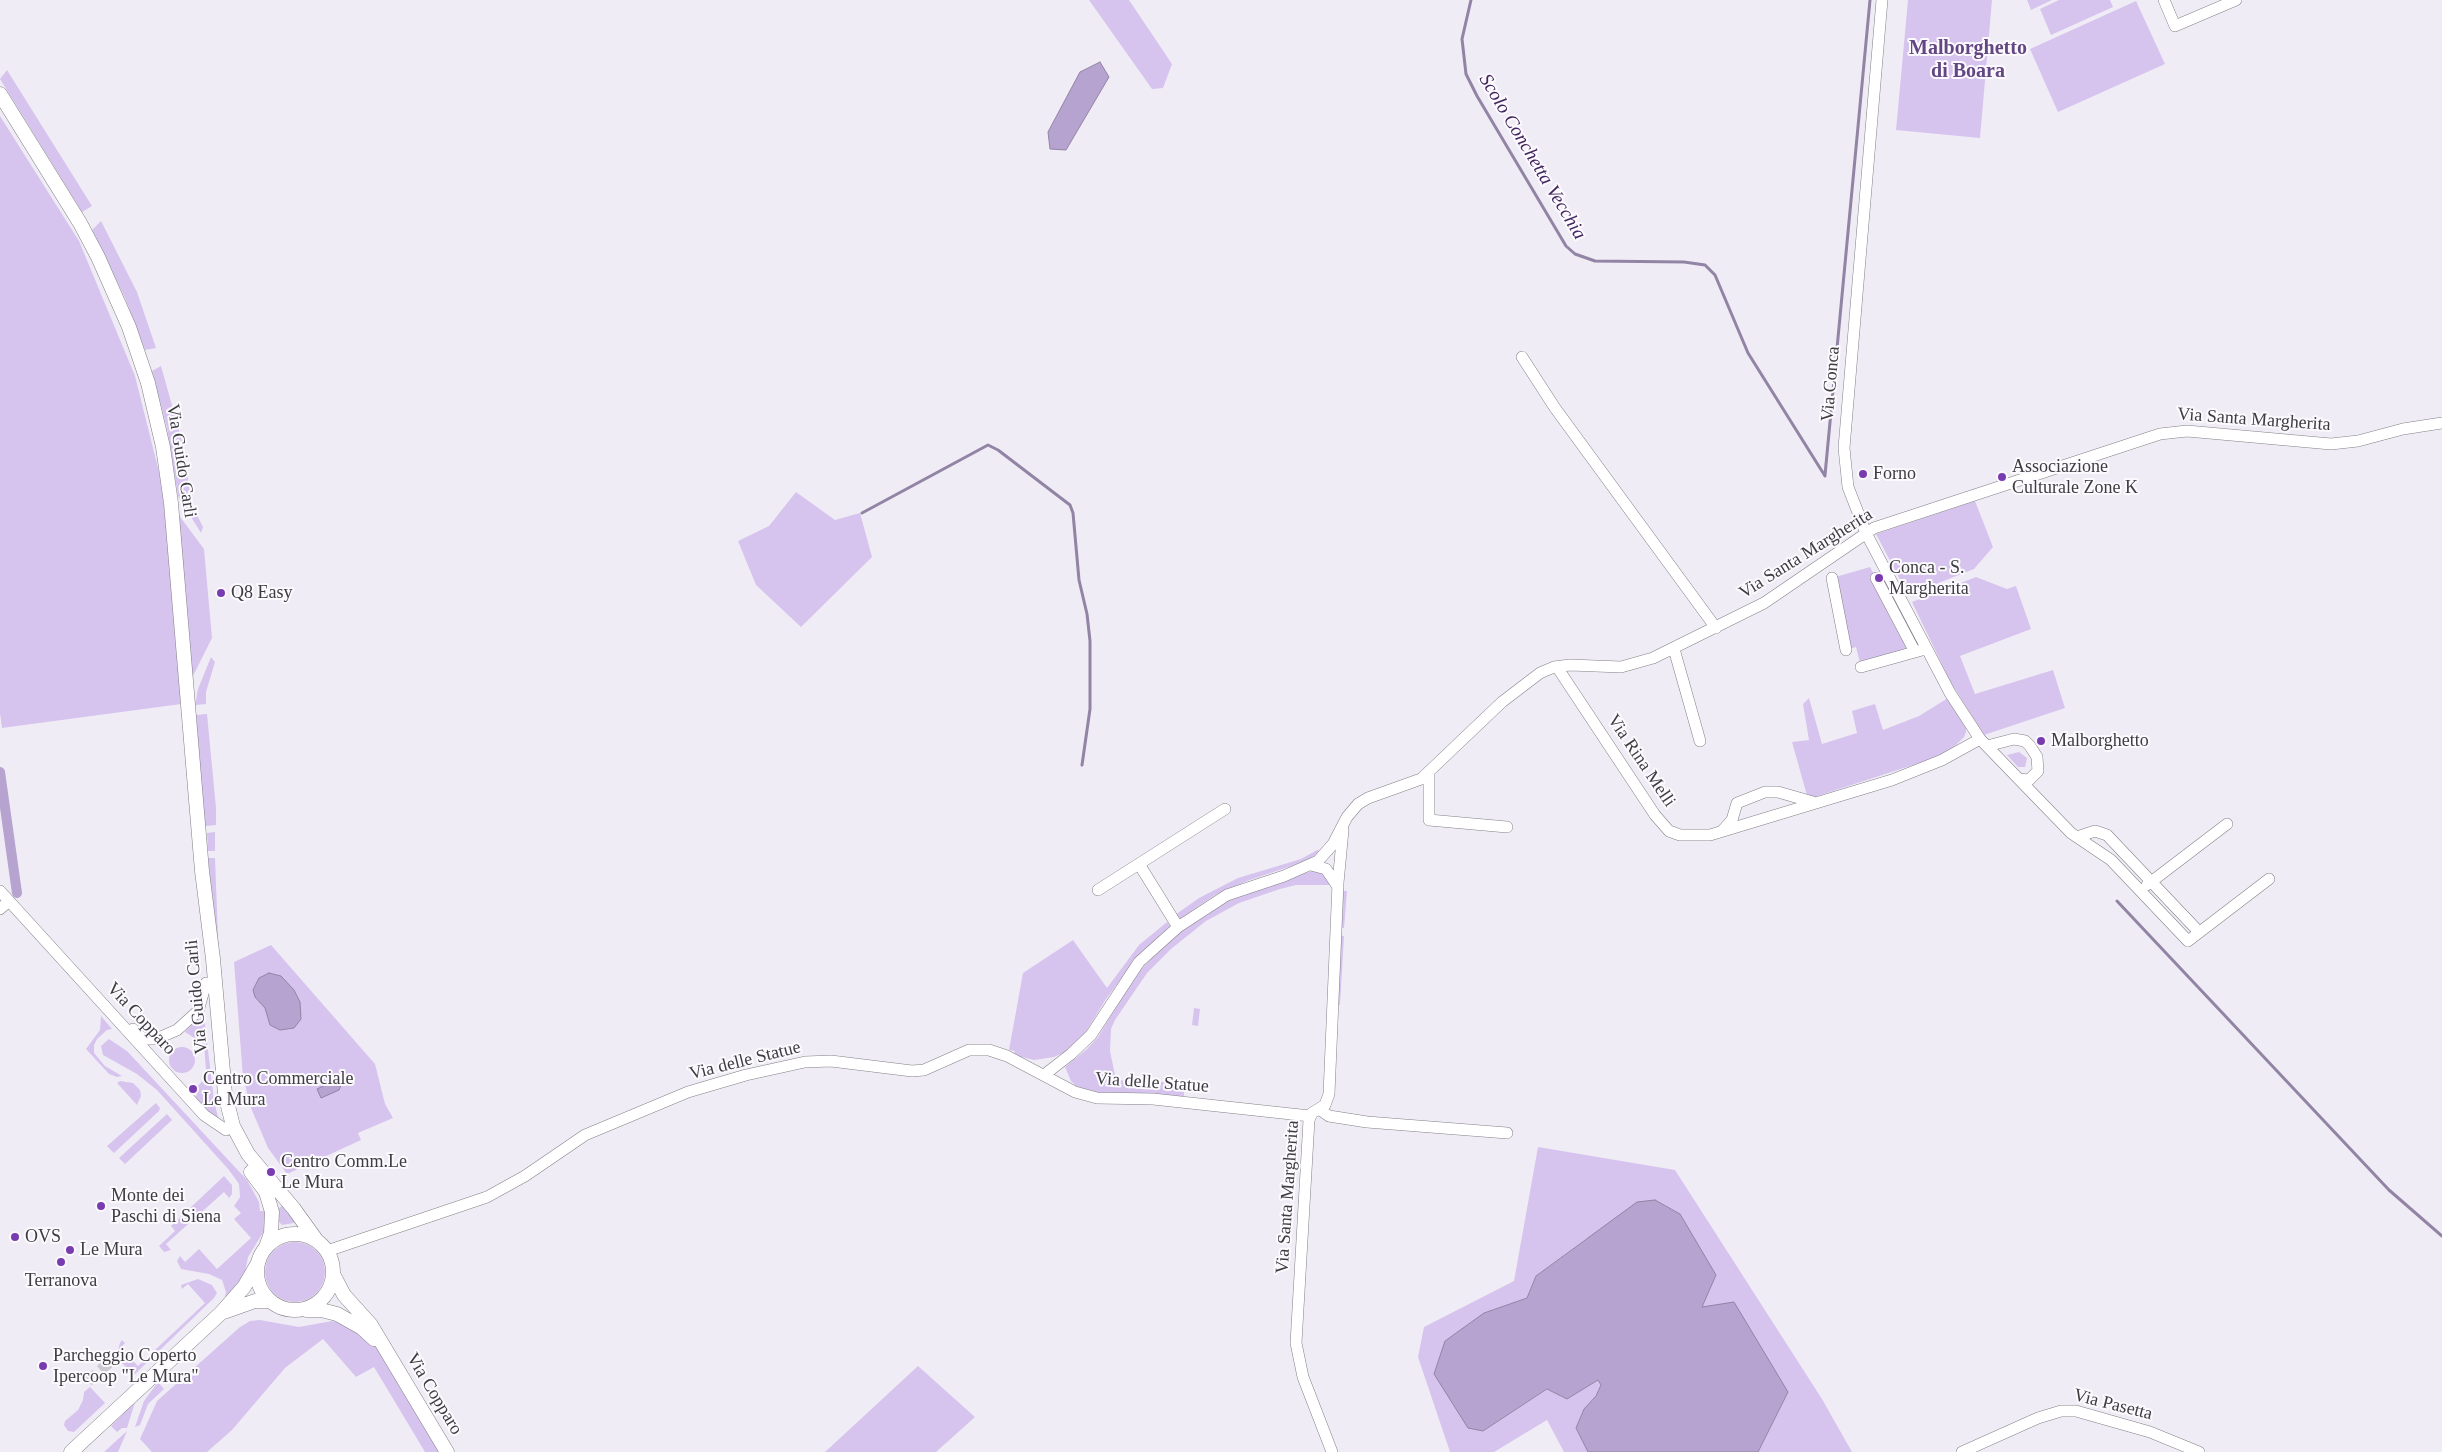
<!DOCTYPE html>
<html>
<head>
<meta charset="utf-8">
<style>
	body { margin:0 }
	canvas { display:block; background:#f0ecf5 }
</style>
</head>
<body>
<canvas width="2442" height="1452"></canvas>
<script>
const g = document.querySelector('canvas').getContext('2d');
g.lineJoin = 'round';
function fill(path, color) { g.fillStyle = color; g.fill(path, 'evenodd'); }
const toPath = rows => new Path2D(rows.map(r => 'M' + r).join(''));
function strokePath(path, color, width, dash) { g.strokeStyle = color; g.lineWidth = width; g.lineCap = dash ? 'butt' : 'round'; g.setLineDash(dash || []); g.stroke(path); }
function label(font, color, halo, rows, align = 'center') {
  g.font = font + ' Georgia,serif'; g.lineWidth = 4; g.setLineDash([]); g.textBaseline = 'middle'; g.strokeStyle = halo; g.fillStyle = color; for (const [text, x, y, turn = 0] of rows) {
    g.save(); g.translate(x, y); g.rotate((+turn || 0) * Math.PI / 180); g.textAlign = isNaN(turn) ? turn : align; if (halo) g.strokeText(text, 0, 0); g.fillText(text, 0, 0); g.restore();
  }
}
const green = toPath([
	[1089,0,1129,0,1172,64,1163,88,1152,89],
	[1908,0,1992,0,1980,138,1896,130],
	[2027,0,2052,0,2031,10],
	[2059,0,2110,0,2113,7,2051,35,2040,9],
	[2136,1,2165,64,2058,112,2030,49],
	[7,70,92,206,82,212,0,79],
	[0,116,79,241,135,376,163,488,181,704,2,728,0,713],
	[101,221,137,292,156,348,145,350,125,298,92,230],
	[161,366,182,441,192,505,203,527,201,533,178,496,167,428,152,371],
	[796,492,835,520,860,513,872,557,801,627,756,585,738,541,769,526],
	[1975,501,1993,547,1974,569,1908,595,1876,534],
	[178,514,204,549,212,638,192,678],
	[1870,567,1915,652,1861,667,1856,647,1846,650,1832,578],
	[1976,577,2007,589,2016,586,2031,629,1960,656,1975,694,2053,670,2065,708,1984,735,1950,681,1912,602],
	[211,657,215,662,206,692,206,704,195,705,198,689],
	[1809,698,1822,744,1857,733,1852,711,1875,704,1883,730,1919,716,1948,698,1966,728,1966,732,1964,737,1956,745,1938,757,1808,799,1792,742,1809,740,1803,704],
	[207,714,216,808,216,825,205,826,196,715],
	[2019,752,2027,758,2025,767,2018,767,2007,755],
	[215,832,215,851,208,851,207,833],
	[1319,849,1317,854,1306,861,1247,881,1215,895,1178,920,1175,915,1199,898,1238,878,1301,859],
	[208,858,215,858,220,989],
	[1312,871,1325,872,1334,885,1296,885,1280,889,1239,903,1206,921,1171,949,1147,973,1115,1020,1111,1029,1110,1051,1116,1080,1184,1083,1184,1096,1101,1094,1077,1087,1071,1081,1065,1067,1087,1049,1098,1037,1136,974,1181,930,1221,904,1251,890],
	[1343,891,1347,891,1344,928,1338,928],
	[1167,922,1170,926,1139,955,1106,999,1082,1038,1065,1052,1054,1057,1034,1060,1013,1055,1015,1051,1009,1050,1023,973,1073,940,1107,988,1139,945],
	[1338,935,1344,936,1340,1005,1337,1005],
	[271,945,375,1064,385,1104,393,1118,358,1133,361,1140,287,1174,268,1148,251,1108,243,1077,234,962],
	[203,1007,214,1101,219,1121,215,1120,194,1097,197,1095,193,1091,209,1074,206,1070,204,1044,185,1032,200,1016],
	[1194,1008,1200,1009,1198,1026,1192,1025],
	[101,1016,112,1029,107,1030,97,1039,94,1045,94,1053,105,1066,122,1076,117,1077,109,1074,86,1049,100,1030],
	[109,1039,127,1051,247,1180,259,1202,260,1211,267,1211,267,1226,248,1257,244,1278,224,1302,226,1292,222,1280,209,1274,181,1269,177,1261,180,1256,185,1262,199,1249,217,1269,251,1238,234,1219,241,1213,234,1206,240,1197,239,1184,229,1170,157,1090,137,1074,103,1055,101,1046],
	'169 1060a13 13 0 1 1 26 0a13 13 0 1 1-26 0Z',
	[120,1081,133,1083,140,1090,141,1096,137,1105,117,1083],
	[156,1103,160,1108,159,1111,114,1153,107,1146],
	[167,1114,172,1120,125,1164,119,1158],
	[1538,1147,1675,1170,1822,1399,1852,1452,1758,1452,1788,1392,1701,1307,1587,1238,1536,1276,1527,1298,1484,1313,1483,1431,1548,1389,1567,1399,1598,1380,1601,1385,1596,1397,1584,1409,1576,1428,1588,1452,1564,1452,1547,1420,1494,1452,1450,1452,1418,1357,1424,1327,1514,1281],
	[224,1176,232,1185,232,1194,229,1198,224,1192,166,1244,171,1250,164,1252,159,1246,175,1231,171,1226],
	[285,1203,296,1220,294,1223,282,1225,279,1222,278,1209],
	'265 1272a30 30 0 1 1 60 0a30 30 0 1 1-60 0Z',
	[198,1279,212,1285,217,1293,214,1298,134,1375,119,1360,117,1354,120,1343,122,1340,125,1343,120,1348,138,1366,205,1303,188,1284,182,1289,181,1285],
	[260,1320,299,1327,332,1321,347,1325,372,1342,384,1357,441,1452,425,1452,374,1367,356,1377,323,1339,285,1368,232,1430,207,1452,152,1452,140,1439,157,1401,240,1327,250,1321],
	[918,1366,975,1417,936,1452,825,1452],
	[158,1382,164,1389,148,1404,140,1425,135,1427,144,1401],
	[90,1387,105,1403,74,1432,68,1431,64,1425,65,1421,78,1410,83,1400,84,1392],
	[135,1402,127,1428,122,1428,117,1432,111,1426],
	[127,1431,118,1452,104,1452]
]);
const water = toPath([
	[1100,62,1109,77,1066,150,1050,149,1048,132,1080,72,1100,62],
	[269,973,281,976,294,990,300,1002,301,1019,294,1028,280,1030,270,1025,265,1008,255,997,253,990,259,978,269,973],
	[338,1079,341,1085,339,1090,321,1098,317,1089,338,1079],
	[1655,1200,1680,1214,1716,1275,1702,1307,1734,1302,1788,1392,1758,1452,1588,1452,1576,1428,1584,1409,1596,1396,1601,1385,1598,1380,1567,1399,1547,1389,1483,1431,1468,1428,1434,1374,1445,1341,1484,1313,1527,1298,1536,1276,1637,1202,1655,1200]
]);
const stream = toPath([
	[1471,0,1462,39,1466,74,1477,96,1566,246,1575,254,1595,261,1684,262,1705,265,1715,275,1748,353,1825,476],
	[1825,475,1870,0],
	[862,513,988,445,998,450,1070,505,1073,513,1079,580,1087,614,1090,641,1090,709,1082,765],
	[2117,901,2389,1190,2442,1236]
]);
const canal = toPath([
	[0,772,17,893]
]);
const minorTunnel = toPath([
	[88,1381,111,1361]
]);
const minor = toPath([
	[1882,0,1844,448,1848,487,1866,533,1950,693,1980,739,2071,833,2111,860,2188,941,2269,879],
	[2164,0,2175,26,2236,0],
	[1522,357,1555,408,1716,628],
	[1832,578,1846,650],
	[1876,578,1915,652],
	[1674,649,1700,741],
	[1557,667,1655,815,1669,831,1680,835,1710,835,1892,780,1942,760,1980,739],
	[1861,667,1922,650],
	[1987,746,2014,739,2025,741,2030,746,2037,757,2038,771,2029,780,2019,779],
	[1429,773,1429,820,1507,827],
	[1723,830,1732,820,1737,803,1765,792,1778,792,1813,802],
	[2077,837,2095,831,2107,835,2199,932],
	[1139,864,1178,927],
	[1311,865,1326,869,1338,887],
	[2147,885,2227,824],
	[1098,890,1225,809],
	[0,891,204,1115,226,1130],
	[0,909,9,901],
	[133,1029,141,1037,148,1039,156,1039,177,1030,198,1011,206,983],
	[1044,1075,1071,1054,1091,1035,1139,962,1178,927,1227,895,1284,876,1318,861,1333,844,1347,817,1358,804,1368,798,1421,779,1502,702,1540,673,1554,667,1570,665,1621,667,1653,658,1764,603,1874,528,2160,434,2187,431,2331,444,2358,441,2403,429,2442,423],
	[1319,1109,1329,1116,1367,1122,1507,1133],
	[327,1251,487,1197,525,1176,585,1135,688,1092,746,1075,805,1062,831,1061,912,1071,924,1070,969,1050,989,1050,1007,1056,1075,1092,1097,1098,1153,1099,1310,1116],
	[1332,1452,1303,1377,1296,1343,1309,1120,1312,1113,1325,1105,1329,1094,1338,883,1343,830],
	[1962,1452,2038,1418,2061,1411,2076,1411,2150,1432,2199,1452]
]);
const major = toPath([
	[0,94,80,223,98,257,129,327,148,383,163,447,171,503,202,871,213,959,225,1094,233,1126,248,1154,294,1209,317,1241],
	[251,1172,266,1192,272,1212,271,1233,266,1247],
	'257 1272a38 38 0 1 1 76 0a38 38 0 1 1-76 0Z',
	[333,1274,344,1295,371,1325,447,1452],
	[306,1310,321,1310,337,1314,362,1328,374,1339],
	[224,1312,255,1301,269,1301,273,1303],
	[71,1452,221,1313,244,1287,258,1263]
]);
const markers = [
	[1863,474,5,"#793bb0"],
	[2002,477,5,"#793bb0"],
	[1879,578,5,"#793bb0"],
	[221,593,5,"#793bb0"],
	[2041,741,5,"#793bb0"],
	[193,1089,5,"#793bb0"],
	[271,1172,5,"#793bb0"],
	[101,1206,5,"#793bb0"],
	[15,1237,5,"#793bb0"],
	[70,1250,5,"#793bb0"],
	[61,1262,5,"#793bb0"],
	[43,1366,5,"#793bb0"]
];
const streetNames = [
	["Via Conca",1831,384,-85],
	["Via Santa Margherita",2254,420,4],
	["Via Guido Carli",181,461,81],
	["Via Santa Margherita",1806,554,-32],
	["Via Rina Melli",1641,761,56],
	["Via Guido Carli",197,997,-95],
	["Via Copparo",141,1019,47],
	["Via delle Statue",745,1061,-14],
	["Via delle Statue",1152,1083,4],
	["Via Santa Margherita",1288,1197,-86],
	["Via Copparo",434,1394,59],
	["Via Pasetta",2113,1405,14]
];
const poiNames = [
	["Associazione",2012,467],
	["Culturale Zone K",2012,488],
	["Forno",1873,474],
	["Conca - S.",1889,568],
	["Margherita",1889,589],
	["Q8 Easy",231,593],
	["Malborghetto",2051,741],
	["Centro Commerciale",203,1079],
	["Le Mura",203,1100],
	["Centro Comm.Le",281,1162],
	["Le Mura",281,1183],
	["Monte dei",111,1196],
	["Paschi di Siena",111,1217],
	["OVS",25,1237],
	["Le Mura",80,1250],
	["Terranova",61,1281,"center"],
	["Parcheggio Coperto",53,1356],
	["Ipercoop \"Le Mura\"",53,1377]
];
const waterNames = [
	["Scolo Conchetta Vecchia",1532,157,59]
];
const quarterNames = [
	["Malborghetto",1968,49],
	["di Boara",1968,72]
];
fill(green, '#d6c4ef');
fill(water, '#b6a3d0');
strokePath(water, '#9284a4', 1);
strokePath(stream, '#9284a4', 3);
strokePath(canal, '#b6a3d0', 10);
strokePath(minorTunnel, '#ccc9d1', 11, [11, 5.5]);
strokePath(minor, '#838087', 12);
strokePath(major, '#838087', 15);
strokePath(minor, '#fff', 11);
strokePath(major, '#fff', 14);
for (const [x, y, r, color] of markers) { const dot = new Path2D(); dot.arc(x, y, r, 0, 2 * Math.PI); g.fillStyle = color; g.fill(dot); strokePath(dot, '#fcfafe', 2); }
label('18px', '#3d3c3f', '#fcfafe', streetNames);
label('18px', '#3d3c3f', '#fcfafe', poiNames, 'left');
label('italic 19px', '#41255c', '#fcfafe', waterNames);
label('bold 20px', '#634783', '#fcfafe', quarterNames);
</script>
</body>
</html>
